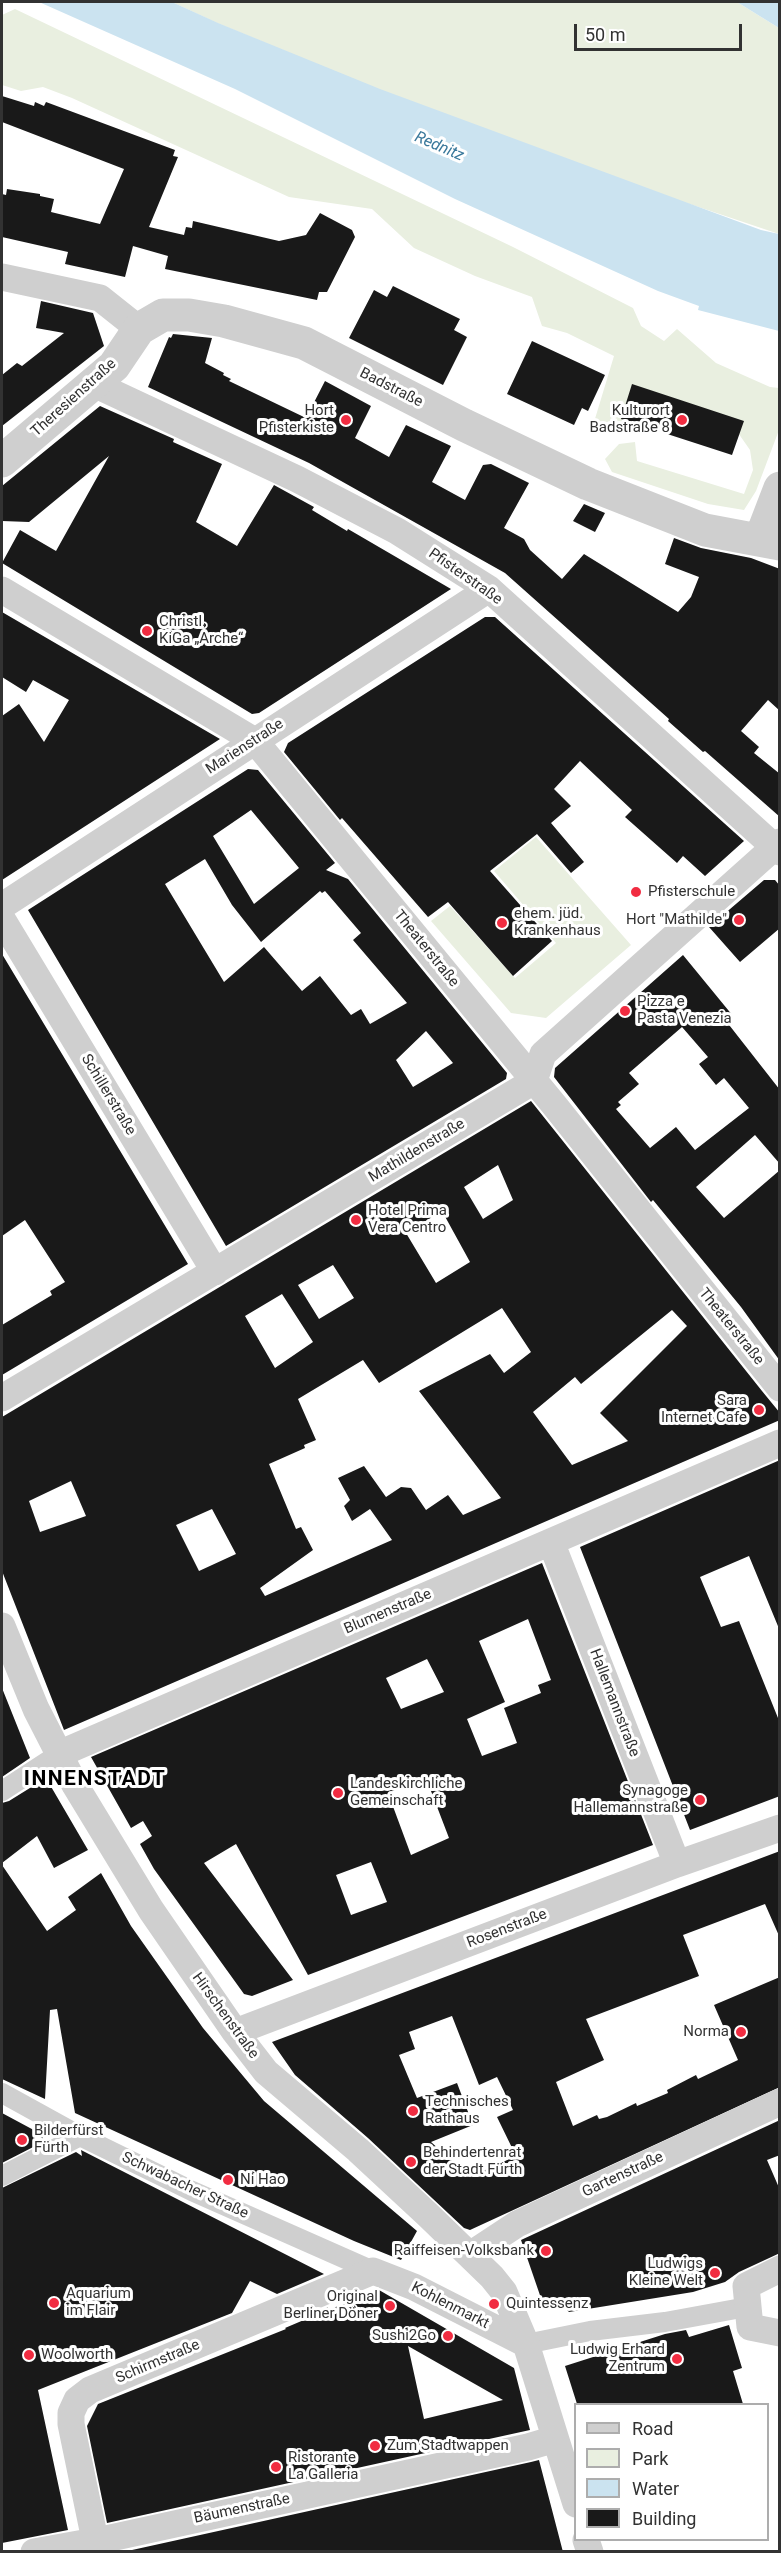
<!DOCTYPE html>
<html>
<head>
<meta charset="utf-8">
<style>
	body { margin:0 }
	#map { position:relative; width:781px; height:2553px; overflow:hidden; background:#fff; font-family:Roboto,sans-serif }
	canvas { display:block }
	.frame { position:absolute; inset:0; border:3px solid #323232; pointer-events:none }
	.legend { position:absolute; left:574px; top:2403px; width:195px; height:138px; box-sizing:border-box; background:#fff; border:2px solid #adadad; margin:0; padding:8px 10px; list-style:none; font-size:18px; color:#323232 }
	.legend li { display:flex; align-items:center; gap:12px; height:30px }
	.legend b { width:30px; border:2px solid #adadad }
	.scale { position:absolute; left:574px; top:24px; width:168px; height:27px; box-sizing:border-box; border:3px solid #323232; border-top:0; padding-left:8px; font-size:18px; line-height:21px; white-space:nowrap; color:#323232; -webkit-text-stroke:4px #fff; paint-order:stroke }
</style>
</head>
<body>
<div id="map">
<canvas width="781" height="2553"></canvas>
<div class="frame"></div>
<ul class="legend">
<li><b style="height:8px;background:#cfcfcf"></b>Road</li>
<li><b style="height:16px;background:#e9efe0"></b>Park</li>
<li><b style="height:16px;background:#cbe3f0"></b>Water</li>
<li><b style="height:16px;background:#191919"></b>Building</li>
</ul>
<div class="scale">50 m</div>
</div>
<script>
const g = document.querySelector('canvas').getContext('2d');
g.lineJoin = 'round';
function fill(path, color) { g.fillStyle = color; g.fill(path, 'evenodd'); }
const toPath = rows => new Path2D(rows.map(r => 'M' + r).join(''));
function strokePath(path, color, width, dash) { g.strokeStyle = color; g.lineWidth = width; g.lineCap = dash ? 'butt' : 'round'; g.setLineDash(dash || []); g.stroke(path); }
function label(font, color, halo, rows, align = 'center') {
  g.font = font + ' Roboto,sans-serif'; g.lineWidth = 6; g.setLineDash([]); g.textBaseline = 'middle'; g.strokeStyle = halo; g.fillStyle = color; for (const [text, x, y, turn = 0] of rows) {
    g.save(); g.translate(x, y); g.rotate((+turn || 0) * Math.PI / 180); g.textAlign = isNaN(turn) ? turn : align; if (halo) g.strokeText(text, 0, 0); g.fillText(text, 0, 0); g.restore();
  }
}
const green = toPath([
	[172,2,737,2,779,28,779,234,630,184,380,90,217,23],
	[15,9,513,247,633,308,641,326,664,341,677,329,716,363,770,387,779,388,779,430,756,491,744,510,708,504,612,472,605,459,619,444,635,442,637,461,744,494,753,470,750,450,734,427,637,421,591,432,614,356,567,333,542,326,532,297,475,276,414,248,372,209,289,197,72,98,43,87,21,91,2,85,2,15],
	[536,837,631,945,546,1018,511,1013,431,921,450,906,515,978,556,943,494,871]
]);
const water = toPath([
	[39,2,172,2,218,23,380,89,761,230,779,234,779,331,698,310,699,306,658,291,455,199,235,89],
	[737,2,779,2,779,28]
]);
const building = toPath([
	[2,96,34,106,35,102,44,106,46,102,175,150,173,156,178,157,149,227,184,235,186,227,192,228,193,221,279,241,306,235,320,213,352,230,355,237,327,292,319,292,317,300,165,269,168,256,133,246,125,277,65,264,68,252,2,237,2,194,6,195,7,189,40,194,40,196,54,199,51,212,100,224,124,169,2,122],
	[393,286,460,319,454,330,467,337,443,385,349,338,374,290,387,297],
	[41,301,93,313,104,346,2,426,2,375,17,363,22,366,64,333,36,328],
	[173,334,212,338,205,363,224,373,223,375,231,379,229,381,306,418,325,381,371,406,355,438,389,457,406,425,451,446,432,482,465,500,483,465,491,464,529,483,504,528,524,539,530,550,562,579,584,554,678,612,691,597,699,577,665,564,674,538,701,548,751,558,780,569,780,711,768,700,741,731,759,747,754,753,780,774,780,817,705,751,703,752,668,721,669,719,505,573,309,463,148,387,169,337,171,338],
	[532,341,605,375,588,411,582,408,574,425,507,394],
	[632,384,744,421,732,455,621,419],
	[100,406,174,439,173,442,222,464,196,522,237,546,274,485,314,507,312,510,347,531,348,529,451,589,259,713,252,714,2,563,20,530,56,551,109,456,29,522,2,521,2,486],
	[584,504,605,513,595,532,573,521],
	[2,612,220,739,2,880,2,716,19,704,44,742,69,700,33,680,26,692,2,677],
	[485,617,495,617,744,841,705,876,683,856,677,863,625,817,632,810,580,761,554,789,571,806,551,823,584,862,571,873,537,834,490,871,552,941,513,976,448,902,428,917,342,818,340,820,284,752,288,743],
	[248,769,258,770,335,863,326,870,348,879,507,1073,506,1079,226,1246,28,910],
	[251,810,299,868,254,904,213,836],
	[205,859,232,905,261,942,320,891,322,893,325,891,361,933,353,940,407,1003,370,1024,361,1009,351,1015,320,976,302,991,264,947,224,982,165,884],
	[426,1031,453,1063,413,1087,396,1060],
	[764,880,775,880,780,886,780,928,740,962,709,927],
	[2,954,188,1264,2,1375,2,1325,52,1295,50,1291,65,1282,25,1220,2,1236],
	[683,955,733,1016,726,1021,780,1090,780,1164,755,1135,696,1187,724,1218,780,1170,780,1361,741,1307,653,1200,651,1202,554,1077,555,1068],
	[682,1027,708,1057,699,1064,716,1085,724,1078,749,1108,695,1150,676,1127,650,1148,616,1109,621,1105,618,1102,639,1084,629,1073],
	[531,1101,762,1391,780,1413,780,1420,64,1730,2,1571,2,1417],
	[498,1165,513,1200,483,1219,464,1187],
	[442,1211,470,1262,436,1283,406,1233],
	[333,1265,354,1298,319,1319,298,1285],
	[282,1294,313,1342,275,1368,245,1316],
	[502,1308,531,1352,504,1373,490,1354,419,1391,501,1498,463,1515,448,1495,426,1510,411,1488,401,1487,386,1497,364,1466,338,1478,350,1500,344,1506,352,1521,370,1509,392,1540,265,1596,260,1588,313,1550,301,1527,296,1529,269,1464,305,1448,304,1445,316,1440,298,1399,363,1360,379,1383],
	[672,1310,687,1326,600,1413,628,1441,572,1465,533,1412,575,1377,581,1384],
	[71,1481,86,1516,40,1532,29,1501],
	[212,1509,236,1554,199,1571,176,1525],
	[780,1460,780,1631,749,1556,700,1577,721,1627,739,1621,780,1723,780,1796,690,1830,580,1547],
	[542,1563,653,1845,308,1975,236,1844,204,1863,293,1980,252,1996,244,1994,154,1869,140,1844,152,1836,143,1821,131,1828,91,1757],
	[528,1619,551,1680,538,1685,541,1693,504,1708,517,1743,482,1756,467,1719,505,1702,479,1641],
	[427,1659,444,1692,401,1709,386,1678],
	[426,1778,449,1838,411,1855,388,1793],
	[371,1862,387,1902,351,1915,336,1875],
	[2,1688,30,1758,2,1777],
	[46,1778,88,1850,54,1868,37,1836,2,1863,2,1803,9,1801],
	[780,1851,780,1938,765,1904,683,1935,699,1976,586,2019,604,2060,556,2082,573,2126,597,2115,599,2119,607,2117,636,2103,637,2106,668,2093,667,2090,696,2075,698,2079,738,2060,714,2005,780,1977,780,2087,470,2230,464,2228,368,2138,295,2075,272,2042],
	[452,2016,479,2085,497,2077,513,2110,497,2117,516,2156,470,2177,431,2142,473,2125,457,2083,417,2098,399,2055,415,2049,409,2032],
	[2,1865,47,1931,76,1910,68,1897,101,1873,131,1926,203,2028,264,2101,417,2231,401,2260,354,2241,75,2113,57,2009,50,2010,45,2099,2,2079],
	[2,2113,43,2135,43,2142,2,2163],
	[780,2120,780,2155,767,2160,780,2190,780,2253,739,2272,725,2282,693,2292,569,2312,565,2308,551,2309,543,2304,521,2240],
	[81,2150,324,2274,277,2294,250,2281,232,2313,38,2390,68,2530,2,2543,2,2188,76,2152,82,2156],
	[379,2290,514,2368,530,2430,107,2523,87,2426,98,2404,286,2329,285,2328,318,2314,314,2313,328,2307,328,2310],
	[408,2346,503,2400,424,2419],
	[729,2325,742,2368,733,2371,743,2404,577,2404,565,2366,665,2334,686,2330,689,2337],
	[539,2460,563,2552,123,2552,531,2462]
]);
const pedestrian = toPath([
	[2,1791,59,1754],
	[2,2093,80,2136,192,2191,373,2271],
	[2,2176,80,2136],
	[526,2344,590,2331,665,2322,747,2307]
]);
const minor = toPath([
	[2,277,100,298,139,329],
	[94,384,297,479,397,531,489,589,780,852],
	[2,590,255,741,555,1106,780,1388],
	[2,906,489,589],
	[2,919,215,1272],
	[2,1398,534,1081,543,1054,780,842],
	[551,1542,677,1864],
	[2,1626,36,1709,75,1785,151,1910,235,2032,266,2072,358,2150,428,2215,492,2277,504,2292,526,2344,576,2504],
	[59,1754,780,1443],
	[235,2032,677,1864,780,1828],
	[470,2255,517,2224,780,2102],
	[780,2269,746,2286,750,2327,780,2333],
	[95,2540,71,2424,71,2413,77,2400,90,2390,373,2271,414,2287,526,2344],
	[586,2540,590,2552],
	[34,2552,106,2539,528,2447,555,2439]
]);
const tertiary = toPath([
	[2,461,114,366,139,329,163,315,189,315,224,321,304,343,464,425,588,484,705,530,780,544],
	[760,540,780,488]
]);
const markers = [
	[346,420,6,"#f12c41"],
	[682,420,6,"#f12c41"],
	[147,631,6,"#f12c41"],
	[636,892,6,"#f12c41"],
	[739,920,6,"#f12c41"],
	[502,923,6,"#f12c41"],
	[625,1011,6,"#f12c41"],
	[356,1220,6,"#f12c41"],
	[759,1410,6,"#f12c41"],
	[338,1793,6,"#f12c41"],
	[700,1800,6,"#f12c41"],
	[741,2032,6,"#f12c41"],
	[413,2111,6,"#f12c41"],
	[22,2140,6,"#f12c41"],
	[411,2162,6,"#f12c41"],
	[228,2180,6,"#f12c41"],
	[546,2251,6,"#f12c41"],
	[715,2273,6,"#f12c41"],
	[54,2303,6,"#f12c41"],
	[494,2304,6,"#f12c41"],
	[390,2306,6,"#f12c41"],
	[448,2336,6,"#f12c41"],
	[29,2355,6,"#f12c41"],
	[677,2359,6,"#f12c41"],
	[375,2446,6,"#f12c41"],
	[276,2467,6,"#f12c41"]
];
const streetNames = [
	["Badstraße",391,388,27],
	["Theresienstraße",74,398,-42],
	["Pfisterstraße",465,577,35],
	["Marienstraße",245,747,-33],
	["Theaterstraße",426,949,51],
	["Schillerstraße",108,1095,59],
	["Mathildenstraße",417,1151,-31],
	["Theaterstraße",731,1327,51],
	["Blumenstraße",388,1612,-23],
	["Hallemannstraße",614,1703,69],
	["Rosenstraße",507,1929,-21],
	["Hirschenstraße",225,2016,54],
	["Gartenstraße",623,2175,-25],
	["Schwabacher Straße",185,2186,25],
	["Kohlenmarkt",450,2306,27],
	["Schirmstraße",158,2362,-23],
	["Bäumenstraße",242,2509,-12]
];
const poiNames = [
	["Hort",334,411,"right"],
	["Pfisterkiste",334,428,"right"],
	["Kulturort",670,411,"right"],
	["Badstraße 8",670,428,"right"],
	["Christl.",159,622],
	["KiGa „Arche“",159,639],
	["Pfisterschule",648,892],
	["ehem. jüd.",514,914],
	["Krankenhaus",514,931],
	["Hort \"Mathilde\"",727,920,"right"],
	["Pizza e",637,1002],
	["Pasta Venezia",637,1019],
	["Hotel Prima",368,1211],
	["Vera Centro",368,1228],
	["Sara",747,1401,"right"],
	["Internet Cafe",747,1418,"right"],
	["Landeskirchliche",350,1784],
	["Gemeinschaft",350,1801],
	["Synagoge",688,1791,"right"],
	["Hallemannstraße",688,1808,"right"],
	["Norma",729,2032,"right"],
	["Technisches",425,2102],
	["Rathaus",425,2119],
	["Bilderfürst",34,2131],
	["Fürth",34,2148],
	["Behindertenrat",423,2153],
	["der Stadt Fürth",423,2170],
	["Ni Hao",240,2180],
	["Raiffeisen-Volksbank",534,2251,"right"],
	["Ludwigs",703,2264,"right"],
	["Kleine Welt",703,2281,"right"],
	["Aquarium",66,2294],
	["im Flair",66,2311],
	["Original",378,2297,"right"],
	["Berliner Döner",378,2314,"right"],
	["Quintessenz",506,2304],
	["Sushi2Go",436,2336,"right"],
	["Ludwig Erhard",665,2350,"right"],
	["Zentrum",665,2367,"right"],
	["Woolworth",41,2355],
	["Zum Stadtwappen",387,2446],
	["Ristorante",288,2458],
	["La Galleria",288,2475]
];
const waterNames = [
	["Rednitz",439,147,23]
];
const districtNames = [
	["INNENSTADT",95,1780]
];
fill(green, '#e9efe0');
fill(water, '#cbe3f0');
fill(building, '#191919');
strokePath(pedestrian, '#cfcfcf', 20);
strokePath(minor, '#cfcfcf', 27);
strokePath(tertiary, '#cfcfcf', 33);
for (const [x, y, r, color] of markers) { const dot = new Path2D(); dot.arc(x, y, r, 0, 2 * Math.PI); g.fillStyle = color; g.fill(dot); strokePath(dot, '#fff', 2); }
label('15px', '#323232', '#fff', streetNames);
label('15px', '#323232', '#fff', poiNames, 'left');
label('italic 16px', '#39789b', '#fff', waterNames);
g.letterSpacing = '1.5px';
label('bold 21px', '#000', '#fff', districtNames);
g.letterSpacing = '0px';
</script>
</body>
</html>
